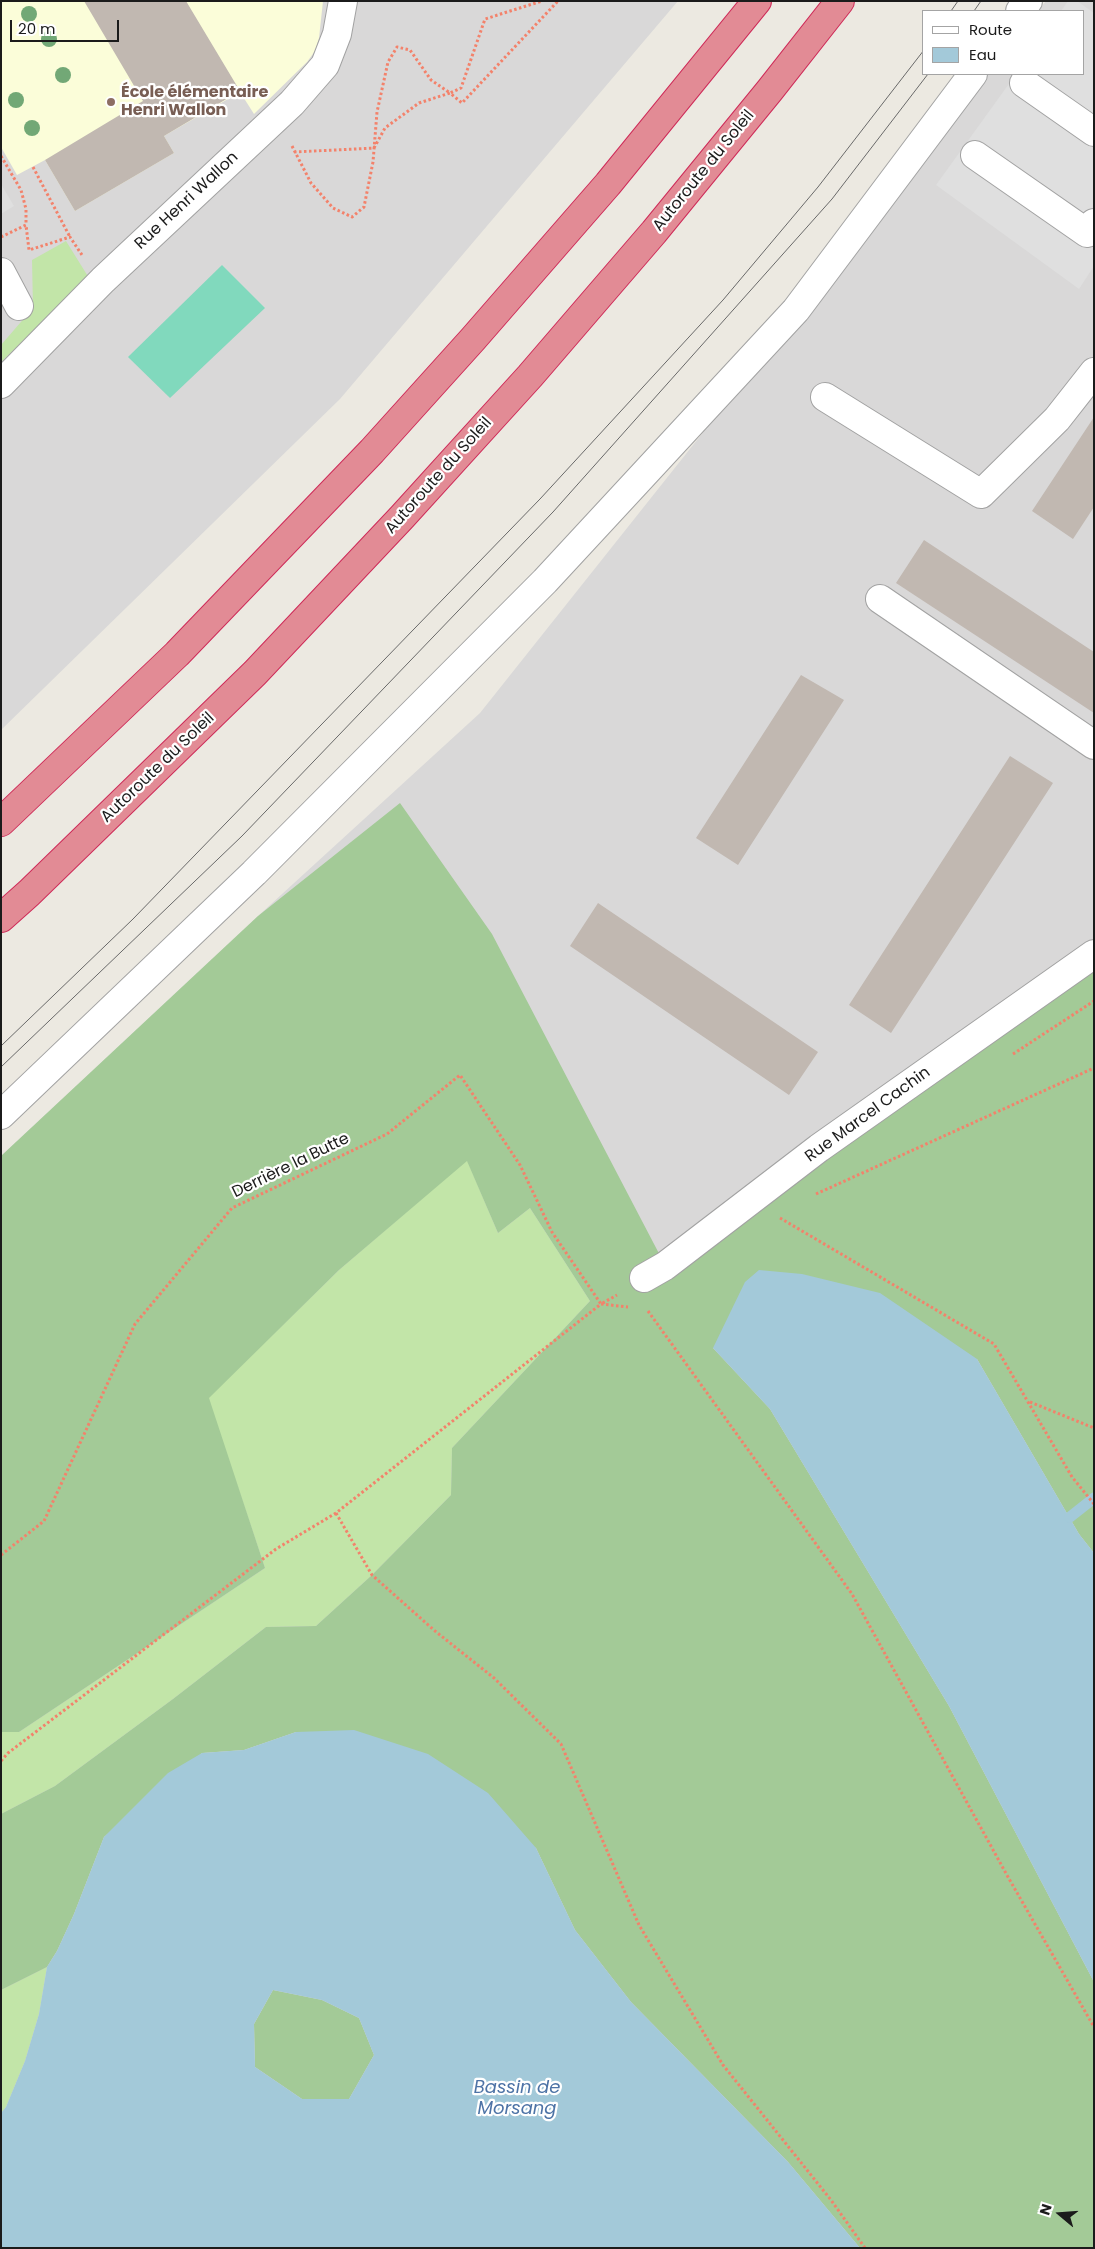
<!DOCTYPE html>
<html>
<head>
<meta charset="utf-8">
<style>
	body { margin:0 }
	#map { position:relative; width:1095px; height:2249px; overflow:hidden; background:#ece9e1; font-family:Poppins,sans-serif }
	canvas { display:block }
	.frame { position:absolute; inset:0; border:2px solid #1b1b1b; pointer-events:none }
	.legend { position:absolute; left:922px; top:10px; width:162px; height:65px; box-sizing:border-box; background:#fff; border:1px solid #a4a4a4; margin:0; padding:6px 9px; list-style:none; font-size:15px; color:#1b1b1b }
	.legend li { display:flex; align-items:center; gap:10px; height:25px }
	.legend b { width:25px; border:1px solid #a4a4a4 }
	.north { position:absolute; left:1035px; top:2189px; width:50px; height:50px; -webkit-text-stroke:4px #fff; paint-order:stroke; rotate:288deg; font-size:14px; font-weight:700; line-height:20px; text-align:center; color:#1b1b1b }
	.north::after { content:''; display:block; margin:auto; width:18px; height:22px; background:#1b1b1b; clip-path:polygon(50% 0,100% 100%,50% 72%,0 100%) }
	.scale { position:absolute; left:10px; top:20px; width:109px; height:22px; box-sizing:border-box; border:2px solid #1b1b1b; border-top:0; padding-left:6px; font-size:15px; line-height:18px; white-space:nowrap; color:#1b1b1b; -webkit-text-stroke:4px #fff; paint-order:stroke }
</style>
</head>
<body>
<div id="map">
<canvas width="1095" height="2249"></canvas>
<div class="frame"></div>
<ul class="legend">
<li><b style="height:6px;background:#fff"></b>Route</li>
<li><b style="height:14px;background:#a3c9d9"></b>Eau</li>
</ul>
<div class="north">N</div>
<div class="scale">20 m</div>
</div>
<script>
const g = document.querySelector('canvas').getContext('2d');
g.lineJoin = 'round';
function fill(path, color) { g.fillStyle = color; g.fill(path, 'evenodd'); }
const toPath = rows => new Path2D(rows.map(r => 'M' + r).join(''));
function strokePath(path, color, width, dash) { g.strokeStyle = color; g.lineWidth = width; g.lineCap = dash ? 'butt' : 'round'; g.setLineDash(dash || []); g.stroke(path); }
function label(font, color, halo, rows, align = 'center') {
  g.font = font + ' Poppins,sans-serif'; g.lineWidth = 4.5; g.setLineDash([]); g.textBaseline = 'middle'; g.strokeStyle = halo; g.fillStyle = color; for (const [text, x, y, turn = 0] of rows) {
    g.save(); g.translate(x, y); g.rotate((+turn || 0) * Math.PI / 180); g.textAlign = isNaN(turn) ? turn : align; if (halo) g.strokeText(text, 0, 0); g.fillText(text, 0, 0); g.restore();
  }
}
const residential = toPath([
	[1,1,678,1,340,399,1,730],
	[1046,1,1094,1,1094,2248,1,2248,1,1156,258,916,480,713,988,74,1084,74,1084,11,1038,11]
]);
const education = toPath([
	[1,1,323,1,319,38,315,51,307,62,254,114,240,92,164,136,174,153,75,211,45,160,17,175,1,147]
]);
const grass = toPath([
	[66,241,89,278,1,362,1,345,33,308,32,260],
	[467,1160,498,1233,530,1208,590,1301,452,1448,451,1495,372,1575,316,1626,266,1627,173,1699,55,1786,1,1814,1,1732,19,1732,265,1568,208,1398,339,1270],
	[47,1967,39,2014,25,2061,6,2107,1,2113,1,1990]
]);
const forest = toPath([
	[400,803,492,934,665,1265,1094,954,1094,1553,1079,1534,977,1359,713,1348,770,1409,949,1706,1094,1982,1094,2248,860,2248,788,2162,631,2002,575,1930,536,1848,296,1732,244,1750,202,1753,104,1837,74,1914,57,1951,47,1967,1,1990,1,1814,55,1786,173,1699,266,1627,316,1626,372,1575,451,1495,452,1448,590,1301,530,1208,498,1233,467,1161,339,1270,209,1398,265,1568,19,1732,1,1732,1,1156,258,916],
	[273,1990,322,2000,359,2018,374,2055,349,2099,302,2099,255,2067,254,2024]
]);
const pitch = toPath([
	[222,265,265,308,170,398,128,357]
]);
const parking = toPath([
	[1068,1,1077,1,1094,13,1094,266,1079,289,936,185,1016,74,1084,74,1084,11,1061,11],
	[1,184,14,206,1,214]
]);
const water = toPath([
	[759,1270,802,1274,880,1293,977,1359,1079,1534,1094,1553,1094,1982,949,1706,770,1409,713,1348,745,1282],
	[354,1730,428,1754,488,1793,536,1848,575,1930,631,2002,788,2162,860,2248,1,2248,1,2113,6,2107,25,2061,39,2014,47,1967,57,1951,74,1914,104,1837,168,1773,202,1753,244,1750,296,1732],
	[273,1990,322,2000,359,2018,374,2055,349,2099,302,2099,255,2067,254,2024]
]);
const stream = toPath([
	[1070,1517,1094,1498]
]);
const building = toPath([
	[84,1,186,1,240,91,164,136,174,153,75,211,45,160,143,101],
	[1094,417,1094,507,1073,539,1032,511],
	[924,540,1094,652,1094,713,896,583],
	[801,675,844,700,738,865,696,838],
	[1010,756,1053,783,891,1033,849,1005],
	[598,903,818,1052,789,1095,570,946]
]);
const path = toPath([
	[292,146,311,183,333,208,352,217,364,207,373,162,377,112,388,62,397,47,410,50,431,80,450,93,461,88,485,19,542,1],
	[294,152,374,148,385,128,419,103,450,93,462,103,558,1],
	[1,156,21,190,26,209,26,225],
	[33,167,70,237],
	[1,237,26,225,29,250,70,237,82,255],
	[1013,1054,1094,1001],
	[816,1194,1094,1068],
	[780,1218,994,1344,1072,1477,1094,1504],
	[648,1311,852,1594,1008,1877,1094,2027],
	[1030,1402,1094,1428],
	[336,1513,372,1575,435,1631,494,1678,561,1744,639,1925,723,2065,831,2200,865,2248],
	[1,1555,44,1521,135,1324,232,1208,387,1134,460,1075,520,1165,552,1232,601,1304,617,1295],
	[1,1761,8,1753,276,1549,336,1513,601,1304,628,1307]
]);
const minor = toPath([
	[1020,11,1028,1],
	[1024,83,1094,132],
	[975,155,1087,233,1094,223],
	[1,272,19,306],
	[1,384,103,280,292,103,325,65,337,34,343,1],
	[825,397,981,494,1057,419,1094,372],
	[880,599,1094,745],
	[1,1115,254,873,545,581,796,310,973,74],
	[644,1278,665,1266,819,1148,1094,954]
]);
const highway = toPath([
	[1,822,177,654,372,451,473,339,608,184,757,1],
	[1,918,29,893,255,673,402,517,530,376,654,232,770,90,840,1]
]);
const tram = toPath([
	[951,11,958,1],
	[974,11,981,1],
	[1,1046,133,919,540,499,723,300,818,187,924,50],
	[1,1067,242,836,553,512,832,199,928,74]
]);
const trees = [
	[29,14],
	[49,39],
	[63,75],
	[16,100],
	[32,128]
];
const markers = [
	[111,102,5,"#8d6e63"]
];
const educationNames = [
	["École élémentaire",121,93],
	["Henri Wallon",121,111]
];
const streetNames = [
	["Autoroute du Soleil",704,171,-51],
	["Rue Henri Wallon",187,201,-43],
	["Autoroute du Soleil",439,476,-48],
	["Autoroute du Soleil",158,768,-44],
	["Rue Marcel Cachin",868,1115,-36],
	["Derrière la Butte",291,1166,-26]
];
const waterNames = [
	["Bassin de",517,2088],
	["Morsang",517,2109]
];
fill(residential, '#d9d8d8');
fill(education, '#fbfdd9');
fill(grass, '#c2e5a8');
fill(forest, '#a3ca97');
fill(pitch, '#81d9bd');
fill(parking, '#dfdfdf');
fill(water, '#a3c9d9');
strokePath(stream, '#a3c9d9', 11);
fill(building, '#c1b8b1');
strokePath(minor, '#a2a2a2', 30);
strokePath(highway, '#ce2a58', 30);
strokePath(path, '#f3826b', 3, [2.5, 2.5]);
strokePath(minor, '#fff', 28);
strokePath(highway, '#e28b95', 28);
strokePath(tram, '#696969', 1);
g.fillStyle = '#72a876';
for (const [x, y] of trees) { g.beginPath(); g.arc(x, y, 8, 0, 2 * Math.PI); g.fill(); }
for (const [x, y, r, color] of markers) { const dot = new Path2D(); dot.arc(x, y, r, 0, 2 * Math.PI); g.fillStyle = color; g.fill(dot); strokePath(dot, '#fff', 2); }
label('bold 16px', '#785e54', '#fff', educationNames, 'left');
label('16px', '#1b1b1b', '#fff', streetNames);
label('italic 18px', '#4d73a6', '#fff', waterNames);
</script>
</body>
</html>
